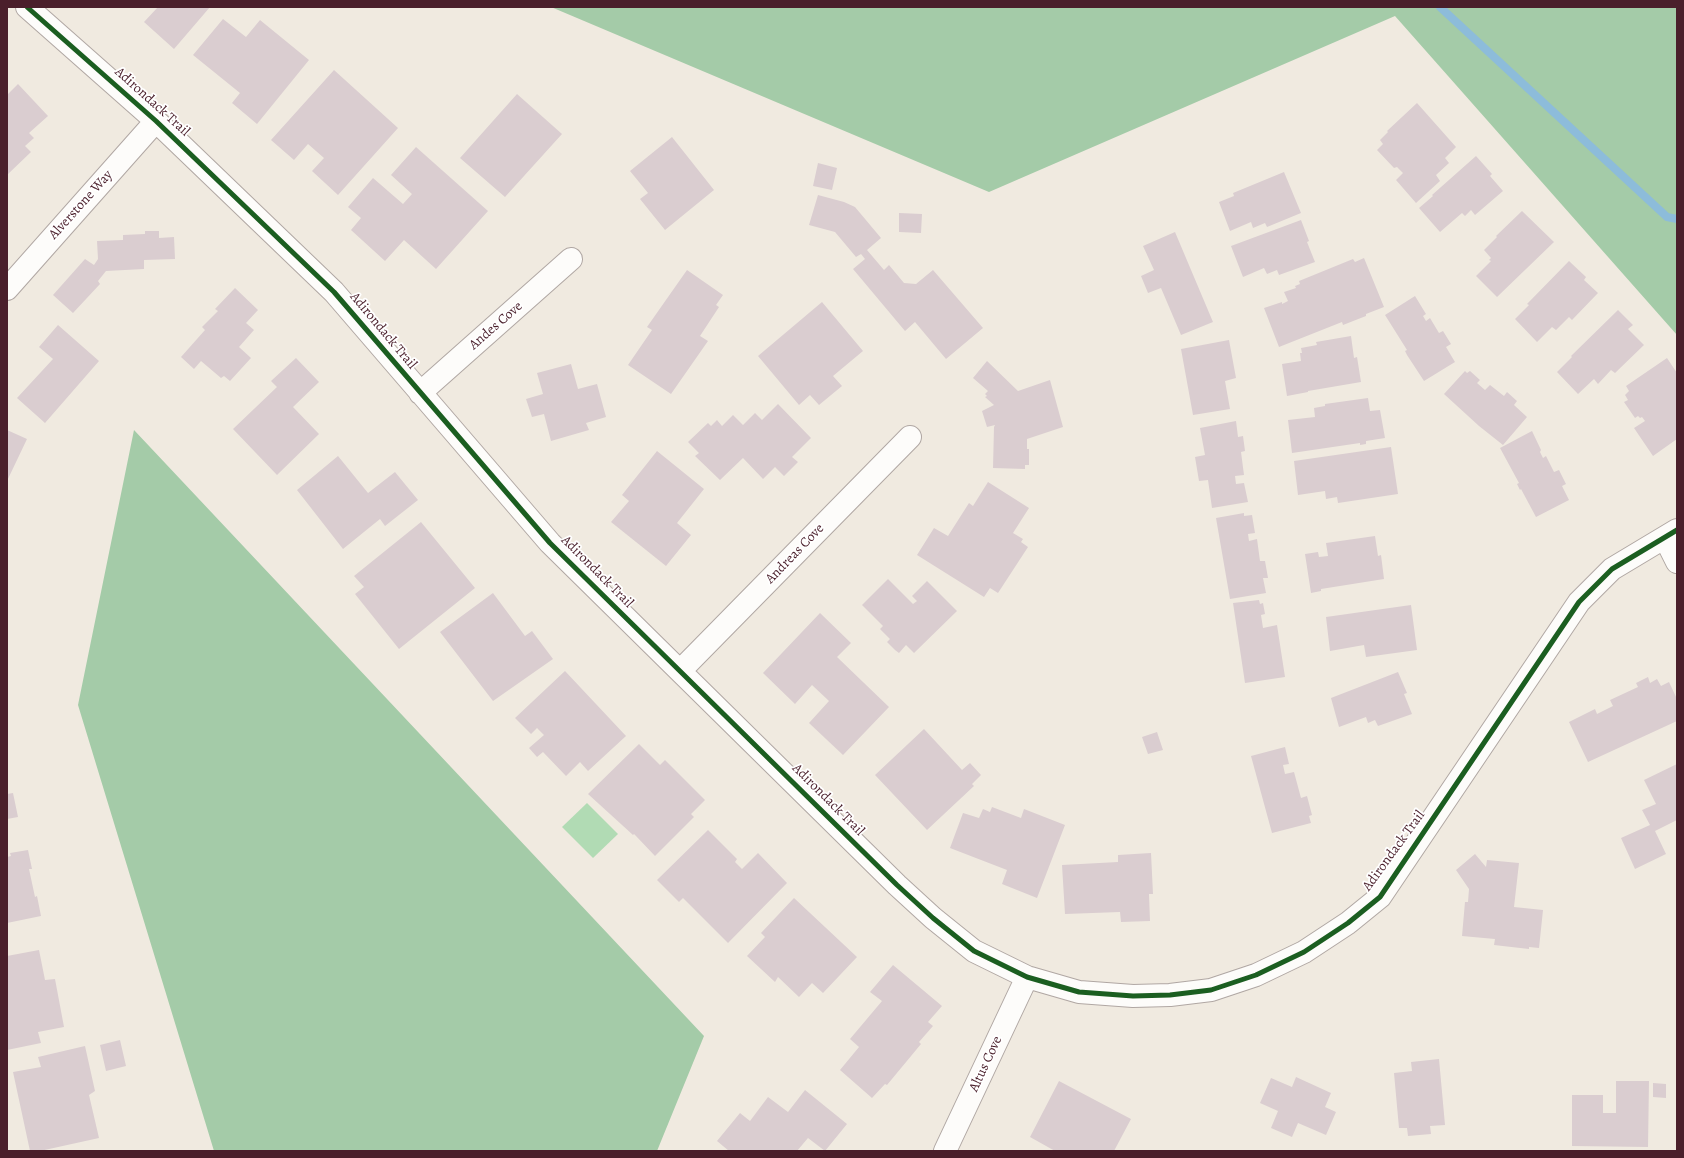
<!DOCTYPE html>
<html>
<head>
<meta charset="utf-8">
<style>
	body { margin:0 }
	#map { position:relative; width:1684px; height:1158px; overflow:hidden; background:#f0eae0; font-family:Alegreya,serif }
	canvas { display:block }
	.frame { position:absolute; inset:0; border:8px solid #4a1f2b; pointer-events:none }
</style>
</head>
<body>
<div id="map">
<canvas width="1684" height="1158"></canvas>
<div class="frame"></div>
</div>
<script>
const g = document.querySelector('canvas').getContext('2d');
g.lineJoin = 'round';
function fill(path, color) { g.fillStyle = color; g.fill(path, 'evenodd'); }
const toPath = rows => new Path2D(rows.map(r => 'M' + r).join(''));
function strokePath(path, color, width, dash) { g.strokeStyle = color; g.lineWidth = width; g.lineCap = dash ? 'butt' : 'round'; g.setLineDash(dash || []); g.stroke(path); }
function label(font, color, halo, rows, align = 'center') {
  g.font = font + ' Alegreya,serif'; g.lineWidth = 3.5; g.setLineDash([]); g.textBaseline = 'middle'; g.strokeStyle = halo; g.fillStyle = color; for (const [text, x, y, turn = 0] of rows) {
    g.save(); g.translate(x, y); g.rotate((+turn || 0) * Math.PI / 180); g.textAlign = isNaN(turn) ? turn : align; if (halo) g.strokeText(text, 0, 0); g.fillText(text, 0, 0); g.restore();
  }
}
const green = toPath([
	[587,803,618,834,593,858,562,827]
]);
const forest = toPath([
	[551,7,1677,7,1677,335,1395,16,989,192],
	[134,430,704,1036,657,1151,214,1151,78,705]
]);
const stream = toPath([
	[1440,7,1667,217,1677,219]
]);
const building = toPath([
	[158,7,210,7,174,49,144,22],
	[223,19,246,37,260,20,309,60,257,124,232,103,240,93,193,55],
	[334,70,398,128,338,195,312,171,324,158,308,144,294,160,271,140],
	[18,84,48,116,29,133,34,138,25,146,31,152,7,175,7,95],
	[517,94,562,134,505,197,460,158],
	[1417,103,1456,147,1445,158,1449,163,1436,175,1440,181,1416,203,1396,180,1403,173,1397,167,1394,168,1377,150,1383,144,1380,140,1388,132,1387,131],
	[672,137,714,190,665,230,640,199,648,193,630,171],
	[416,147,488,211,436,269,404,240,385,261,351,230,361,218,348,207,373,178,403,204,412,194,391,175],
	[1476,156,1492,174,1490,176,1503,191,1475,215,1471,210,1465,216,1462,213,1440,232,1419,208,1433,196,1432,195],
	[818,163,837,168,832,190,813,186],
	[1284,172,1301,213,1267,227,1265,223,1253,228,1251,222,1230,231,1219,202,1234,196,1233,193],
	[818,195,844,202,855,207,881,238,867,250,884,270,889,265,904,283,916,284,933,270,983,328,946,359,915,322,905,331,853,269,865,259,861,254,856,257,835,232,809,225],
	[1522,211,1554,242,1497,297,1476,276,1491,261,1489,260,1491,258,1484,250,1497,237,1496,236],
	[899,213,922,214,921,233,899,232],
	[1301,220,1309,241,1307,242,1315,262,1279,275,1277,270,1267,274,1264,268,1243,277,1231,246],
	[145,231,159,231,159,238,174,237,175,259,144,260,144,269,106,271,98,281,100,284,73,313,53,295,85,259,94,265,98,259,97,241,123,240,123,235,145,234],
	[1175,232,1213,322,1181,335,1161,288,1148,293,1141,276,1154,270,1143,246],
	[1364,258,1384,307,1366,314,1366,316,1343,325,1342,322,1279,347,1264,308,1282,302,1282,304,1288,301,1284,292,1296,288,1295,286,1300,284,1299,281,1353,259,1355,262],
	[1569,261,1586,277,1584,280,1598,293,1572,320,1569,317,1556,330,1552,327,1537,342,1515,319,1529,305,1527,304],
	[687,270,723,295,716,305,719,307,700,336,708,341,671,394,628,365,652,330,647,327],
	[235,288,258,310,246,323,254,330,239,347,251,358,230,381,224,376,221,378,201,361,194,369,181,357,205,330,202,327,218,311,215,309],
	[1415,296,1426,314,1423,316,1426,321,1430,318,1439,333,1443,331,1451,344,1446,347,1455,362,1424,381,1407,355,1405,351,1407,350,1385,315],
	[822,302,863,351,833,376,842,386,819,405,810,395,799,405,758,356],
	[1618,310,1633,325,1628,329,1644,345,1615,373,1611,370,1598,384,1594,379,1578,394,1557,372,1572,357,1571,356],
	[58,325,99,361,45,423,17,398,53,359,39,347],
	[1351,336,1354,358,1357,357,1361,382,1308,391,1308,392,1287,396,1282,364,1301,361,1300,353,1302,353,1301,348,1317,345,1316,342],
	[1229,340,1236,378,1225,381,1230,409,1193,415,1181,349],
	[296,358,319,382,293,407,319,434,277,475,233,429,277,387,271,381],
	[1667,358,1677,373,1677,439,1653,456,1634,428,1645,421,1642,417,1640,418,1638,416,1635,418,1624,402,1628,400,1625,395,1629,391,1626,386],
	[987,361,1018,391,1050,380,1063,427,1027,439,1027,449,1029,449,1029,465,1025,465,1025,469,993,468,994,427,995,425,987,427,982,411,994,405,985,397,987,396,985,394,988,391,973,378],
	[571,364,578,389,597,384,606,417,586,423,589,430,551,441,544,414,532,417,526,399,543,394,537,373],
	[1465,371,1467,373,1470,371,1480,380,1477,383,1485,390,1490,385,1504,396,1507,392,1517,401,1514,405,1527,417,1503,445,1479,426,1444,394],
	[1368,398,1370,411,1380,410,1385,438,1366,441,1366,444,1360,445,1360,443,1292,453,1288,420,1315,417,1314,408,1325,406,1325,404],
	[778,404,811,438,792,457,798,462,784,476,775,467,763,479,743,458,720,480,695,456,699,453,688,442,708,423,711,426,717,420,722,426,733,415,743,425,755,413,762,420],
	[1236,421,1238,437,1243,436,1245,451,1241,452,1244,475,1235,476,1236,484,1244,483,1248,502,1212,508,1208,480,1199,481,1195,457,1205,455,1200,428],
	[7,430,27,439,7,481],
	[1532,431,1541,450,1540,452,1543,458,1546,456,1554,472,1559,470,1566,484,1562,486,1569,500,1536,517,1521,489,1520,490,1517,484,1519,483,1500,448],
	[1391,447,1398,494,1338,503,1337,497,1326,499,1325,491,1298,495,1294,461],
	[657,451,704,489,677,523,691,535,666,566,611,522,629,501,622,495],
	[338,456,368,493,395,472,418,500,385,526,380,519,343,549,297,490],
	[988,482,1029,508,1013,533,1023,539,1021,542,1028,547,998,593,990,588,984,597,917,555,934,528,948,536,969,503,973,506],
	[1244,513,1244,516,1252,515,1255,533,1248,534,1249,541,1257,539,1260,561,1265,561,1268,578,1263,578,1266,593,1230,599,1216,518],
	[421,522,475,588,399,649,355,594,364,587,354,576],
	[1375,536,1378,556,1381,555,1384,579,1321,589,1321,591,1311,593,1305,554,1318,552,1319,557,1328,556,1326,543],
	[888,579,913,604,917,601,912,596,927,581,957,611,914,653,906,645,899,653,895,650,887,642,890,639,880,629,883,626,862,605],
	[493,593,525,636,532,631,553,659,493,701,440,632],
	[1259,600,1260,604,1263,603,1265,614,1261,615,1263,628,1277,625,1285,677,1245,683,1233,603],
	[1411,605,1417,650,1366,657,1364,645,1330,651,1326,617],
	[820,613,851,643,837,657,889,707,843,755,809,723,829,701,812,685,795,704,763,673],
	[565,671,626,736,588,771,580,762,566,776,543,752,537,757,529,748,544,735,537,728,531,734,515,718],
	[1398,672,1407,693,1404,694,1412,714,1378,726,1375,720,1368,723,1366,717,1339,727,1331,698],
	[1648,677,1650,683,1657,679,1661,686,1669,682,1677,699,1677,721,1588,762,1569,722,1595,709,1597,714,1613,706,1610,700,1638,687,1636,683],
	[924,729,962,770,970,763,981,775,972,784,974,786,927,830,875,775],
	[1157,732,1163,750,1148,754,1142,737],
	[639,744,660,765,665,760,705,800,691,814,694,817,655,856,636,836,634,834,633,835,588,794],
	[1285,747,1289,764,1283,765,1285,774,1294,772,1301,798,1307,796,1312,815,1309,816,1311,823,1272,833,1251,756],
	[1677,764,1677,820,1655,831,1666,854,1635,869,1621,838,1650,825,1642,810,1656,804,1644,780],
	[13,793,18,817,7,819,7,794],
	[992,807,1021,818,1024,809,1065,825,1037,898,1002,884,1007,870,950,848,963,813,979,818,983,809,990,812],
	[708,830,737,859,735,862,742,869,758,853,787,883,728,943,683,898,679,902,657,880],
	[28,850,32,869,29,869,35,897,37,896,41,916,7,923,7,857,11,856,10,853],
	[1151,853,1153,894,1149,894,1150,921,1121,922,1120,912,1065,914,1062,865,1118,862,1118,855],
	[1475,854,1486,867,1487,860,1519,863,1514,907,1543,910,1539,948,1529,947,1529,949,1494,945,1495,939,1462,936,1465,902,1468,902,1469,889,1456,870],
	[794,898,857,957,823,993,812,983,799,997,778,977,775,982,747,956,765,937,761,933],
	[39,950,45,980,55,979,64,1027,38,1032,41,1043,7,1050,7,956],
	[893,965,942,1006,928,1022,933,1026,919,1042,921,1044,887,1085,885,1084,872,1098,840,1070,859,1047,850,1039,882,1001,870,992],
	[120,1040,126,1066,106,1071,100,1045],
	[85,1046,95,1091,89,1095,99,1138,40,1151,30,1151,13,1072,41,1067,38,1057],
	[1439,1059,1445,1125,1430,1126,1431,1134,1408,1136,1407,1128,1399,1128,1394,1073,1412,1071,1411,1062],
	[1296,1077,1331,1093,1325,1107,1336,1112,1326,1135,1298,1123,1292,1137,1271,1128,1278,1111,1260,1103,1271,1078,1292,1087],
	[1059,1081,1131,1119,1114,1151,1055,1151,1030,1137],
	[1616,1081,1649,1081,1648,1147,1572,1146,1572,1095,1603,1095,1603,1113,1616,1113],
	[1653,1083,1666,1084,1666,1098,1653,1097],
	[805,1090,847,1124,825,1151,808,1138,797,1151,729,1151,717,1141,740,1113,750,1121,768,1097,788,1112]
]);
const minor = toPath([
	[27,7,156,121,334,292,550,543,897,885,933,918,974,951,1027,977,1079,992,1133,996,1170,995,1211,990,1256,975,1304,952,1348,923,1380,897,1579,602,1612,569,1677,530],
	[7,289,156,121],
	[420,393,571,259],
	[1665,538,1677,562],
	[680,671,910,437],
	[945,1151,1027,977]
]);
const cycleway = toPath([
	[27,7,156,121,334,292,550,543,897,885,933,918,974,951,1027,977,1079,992,1133,996,1170,995,1211,990,1256,975,1304,952,1348,923,1380,897,1579,602,1612,569,1677,530]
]);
const streetNames = [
	["Adirondack Trail",152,102,42],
	["Alverstone Way",81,205,-48],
	["Andes Cove",496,326,-41],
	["Adirondack Trail",383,331,50],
	["Andreas Cove",795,554,-46],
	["Adirondack Trail",597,572,45],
	["Adirondack Trail",828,800,45],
	["Adirondack Trail",1394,851,-54],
	["Altus Cove",986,1064,-65]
];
fill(green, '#b1dbb4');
fill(forest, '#a4cba8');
strokePath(stream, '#8dbcda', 8);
fill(building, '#dacdd0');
strokePath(minor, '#b0a7a3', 24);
strokePath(minor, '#fdfcfa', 22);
strokePath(cycleway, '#1b5e20', 5);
label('14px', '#4a1f2b', '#fff', streetNames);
</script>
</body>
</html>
